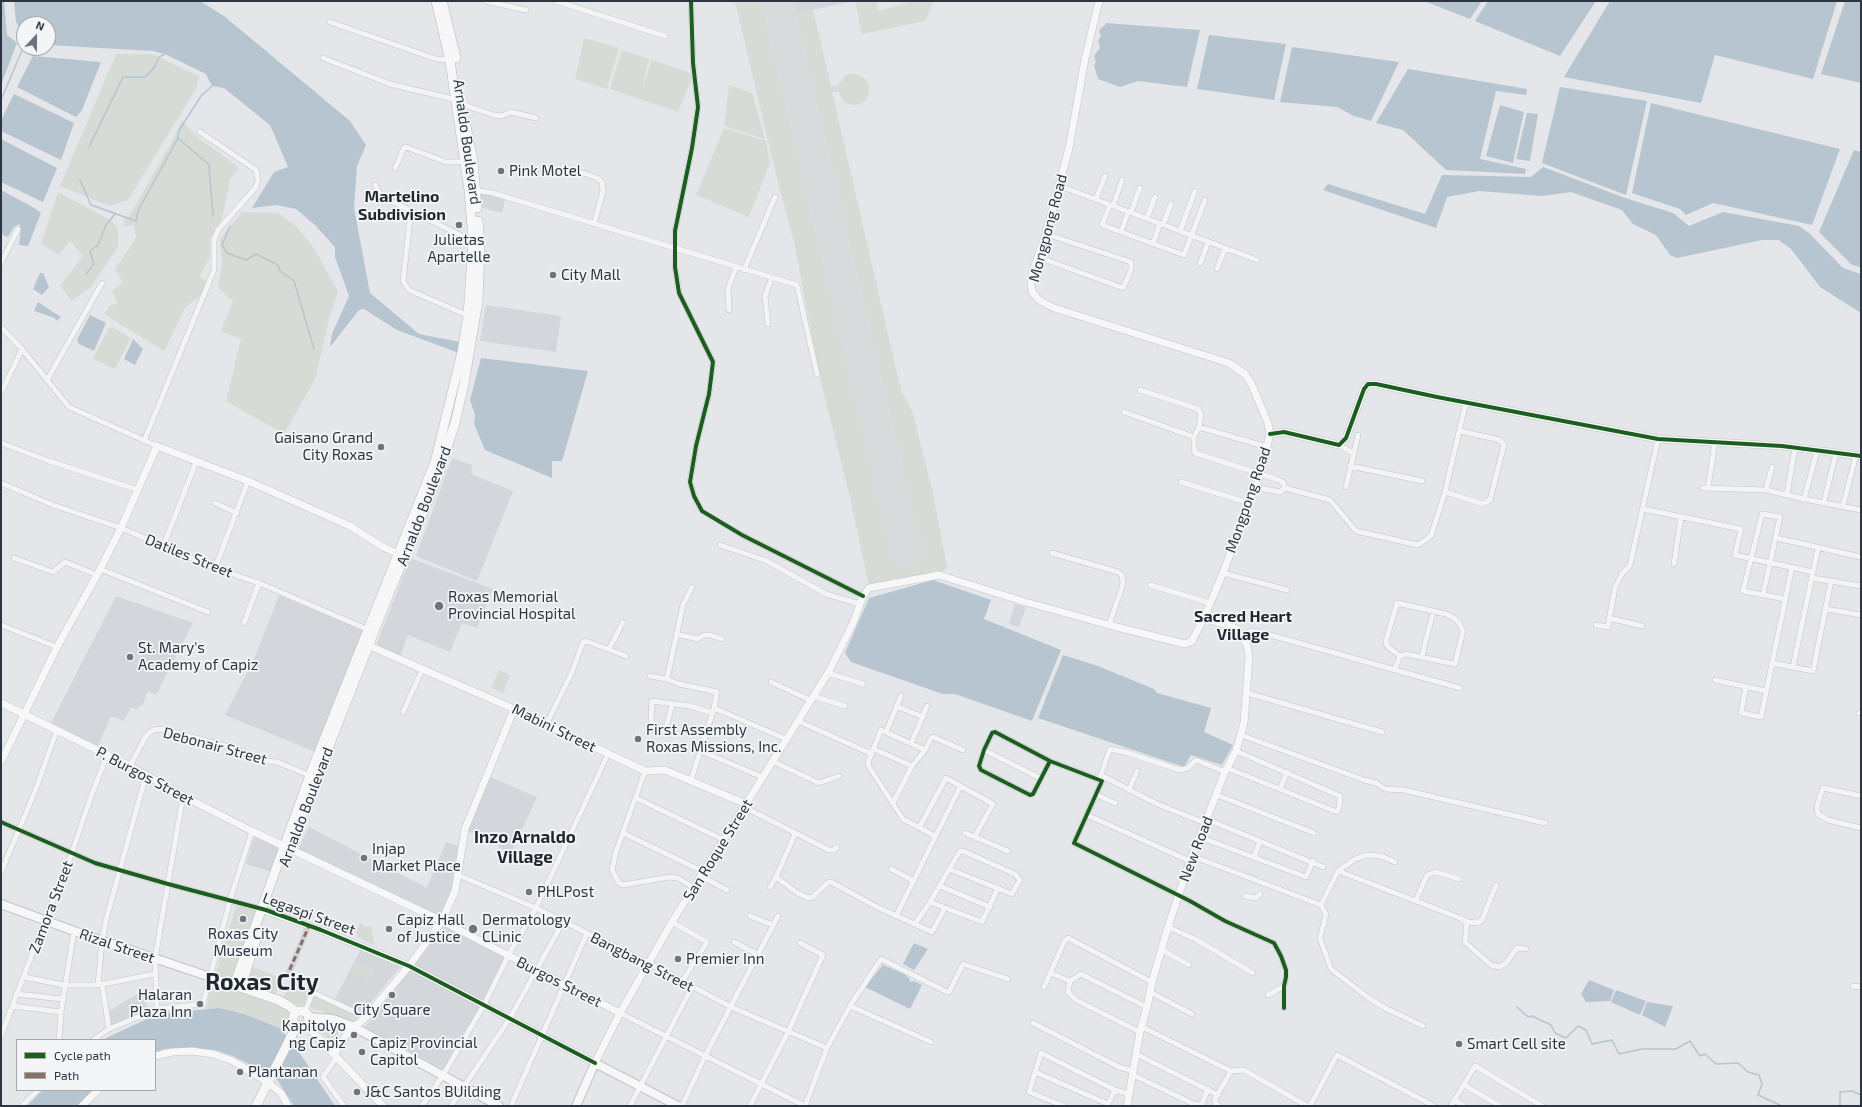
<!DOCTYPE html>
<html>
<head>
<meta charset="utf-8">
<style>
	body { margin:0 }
	#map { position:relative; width:1862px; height:1107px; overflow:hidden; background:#e4e6e9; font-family:"Exo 2",sans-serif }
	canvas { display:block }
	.frame { position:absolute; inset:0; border:2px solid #2d3640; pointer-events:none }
	.legend { position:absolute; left:16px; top:1039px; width:140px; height:52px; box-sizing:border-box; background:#f3f5f7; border:1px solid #a4a9ae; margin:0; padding:5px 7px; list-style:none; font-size:12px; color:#2d3640 }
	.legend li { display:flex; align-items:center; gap:8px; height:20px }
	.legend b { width:20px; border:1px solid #a4a9ae }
	.north { position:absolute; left:16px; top:16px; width:40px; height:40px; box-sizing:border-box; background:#f3f5f7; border:1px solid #a4a9ae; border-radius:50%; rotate:22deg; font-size:11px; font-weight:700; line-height:16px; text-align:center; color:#2d3640 }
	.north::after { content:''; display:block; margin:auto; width:14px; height:18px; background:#6d747b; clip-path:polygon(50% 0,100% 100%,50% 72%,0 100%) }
</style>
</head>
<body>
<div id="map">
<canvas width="1862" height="1107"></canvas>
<div class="frame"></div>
<ul class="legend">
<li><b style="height:5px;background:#1b5e20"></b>Cycle path</li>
<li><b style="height:5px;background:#8d6e63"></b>Path</li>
</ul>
<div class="north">N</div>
</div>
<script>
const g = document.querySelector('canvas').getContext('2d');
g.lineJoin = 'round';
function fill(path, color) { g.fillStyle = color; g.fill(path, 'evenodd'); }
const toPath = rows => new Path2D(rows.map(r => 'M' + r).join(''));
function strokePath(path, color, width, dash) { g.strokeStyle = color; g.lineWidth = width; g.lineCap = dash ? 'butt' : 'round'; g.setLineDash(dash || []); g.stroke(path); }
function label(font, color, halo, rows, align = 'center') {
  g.font = font + ' "Exo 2",sans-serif'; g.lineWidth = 3.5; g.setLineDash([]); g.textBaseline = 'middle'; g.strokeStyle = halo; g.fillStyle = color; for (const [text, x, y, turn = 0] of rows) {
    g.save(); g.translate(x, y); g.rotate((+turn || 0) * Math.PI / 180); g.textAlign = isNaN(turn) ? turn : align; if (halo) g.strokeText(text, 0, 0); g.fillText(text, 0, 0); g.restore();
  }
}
const built = toPath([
	[735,1,812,1,812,2,853,1,813,10,831,87,838,86,845,76,855,74,864,78,867,81,869,88,866,100,857,105,848,104,843,101,839,91,832,92,901,391,912,411,932,490,947,567,944,571,936,571,869,585,851,501,819,374,795,245,778,182],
	[483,192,505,199,502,213,479,207,478,193],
	[486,305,561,316,556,352,480,341],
	[452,458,472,465,471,474,513,491,477,581,416,556],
	[410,558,493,589,477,628,462,623,450,652,408,635,400,656,376,646],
	[279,595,364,631,318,753,225,715,255,657],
	[116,596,193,623,156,695,148,691,142,706,139,706,137,710,131,707,124,721,111,716,97,748,51,723],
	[1015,604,1026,607,1019,627,1009,624],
	[490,777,537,797,512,851,499,848,497,844,467,831],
	[309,827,427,888,446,842,459,846,452,890,445,904,446,905,438,918,298,849],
	[254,837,281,848,271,872,246,864],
	[445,925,509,958,445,1070,365,1027],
	[305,926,311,928,290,979,284,976],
	[361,949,400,967,363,1012,335,999],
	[142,991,148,1010,111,1026,109,1011]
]);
const green = toPath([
	[735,1,759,1,891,558,924,550,798,15,813,10,831,87,838,86,845,76,850,74,860,75,867,81,869,88,868,94,866,100,862,103,848,104,843,101,839,91,832,92,901,391,912,411,932,490,947,567,944,571,936,571,869,585,851,501,819,374,795,245,778,182],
	[855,1,876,1,879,11,914,1,934,1,925,21,862,34],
	[584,38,619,48,607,89,575,79],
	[622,50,649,59,642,90,652,60,694,74,678,112,610,89],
	[116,54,152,54,199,76,197,87,128,200,109,206,60,186],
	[729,85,752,93,765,139,724,126],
	[182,121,199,138,239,168,230,180,222,219,210,239,210,256,200,277,207,282,201,295,185,308,164,351,104,314,111,305,118,304,112,291,123,282,115,269,136,238,134,225,123,227,125,218,130,215,173,140],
	[724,128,766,141,770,163,749,217,696,195],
	[58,192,110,220,118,228,118,247,91,287,72,301,60,286,83,256,70,241,59,255,41,244],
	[242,212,278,213,296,226,314,248,338,292,330,315,315,379,284,434,226,401,241,339,221,331,233,301,218,288,222,263,220,239],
	[112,327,131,338,115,369,93,359,108,329],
	[499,670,510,675,503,693,491,688],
	[237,904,258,911,233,979,215,974],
	[360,923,365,927,371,926,375,945,357,937,358,934,356,933],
	[355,962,375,970,371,980,351,972],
	[251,966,281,978,275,996,244,984],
	[290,980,311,989,304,1007,283,999],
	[212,982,228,985,280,1002,292,1013,291,1025,285,1034,279,1028,219,1008,206,1009],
	[314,995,359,1016,354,1023,309,1007],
	[320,1024,338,1026,339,1031,337,1036,333,1040,328,1039,319,1029]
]);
const water = toPath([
	[1,1,4,1,7,35,17,43,1,85],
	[14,1,200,1,224,16,350,121,366,145,357,166,354,208,370,293,419,334,460,342,459,353,397,330,364,309,359,310,330,347,332,334,349,296,335,257,335,247,315,225,296,209,277,205,252,208,274,172,288,167,270,125,224,88,212,86,206,74,165,54,153,51,48,45,48,24,24,24,24,34,16,22],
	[1424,1,1482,1,1470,19],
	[1488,1,1596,1,1560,56,1475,21],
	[1610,1,1837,1,1813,79,1715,55,1701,103,1564,77],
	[1845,1,1861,1,1861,83,1821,74],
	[1105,23,1200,30,1187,87,1138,81,1120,87,1098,79,1094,65,1096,62,1094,56,1100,48,1098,40,1101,36,1099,30,1106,24],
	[1209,35,1286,44,1274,100,1197,89],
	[1292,47,1399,62,1371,121,1354,116,1337,107,1280,102],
	[33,56,101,62,82,110,76,117,17,87],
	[1408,69,1527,89,1526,95,1496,91,1480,159,1526,169,1525,174,1446,170,1403,130,1376,123],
	[1560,87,1647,101,1626,195,1542,163],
	[14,94,74,123,61,160,1,131,1,120],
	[1651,103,1840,149,1812,225,1713,203,1686,215,1680,209,1632,193],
	[1500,105,1524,112,1513,163,1486,156],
	[1527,113,1538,114,1530,161,1516,159],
	[1,139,57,168,43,202,1,182],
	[1854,150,1861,152,1861,268,1851,264,1819,232],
	[1543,167,1625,198,1673,213,1689,226,1723,212,1799,226,1809,233,1843,268,1861,274,1861,313,1820,287,1791,249,1779,240,1762,240,1677,258,1670,255,1656,235,1633,224,1622,210,1571,192,1542,196,1479,191,1447,197,1436,228,1323,190,1328,184,1425,214,1442,175,1531,177],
	[1,190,36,209,41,213,28,246,19,245,21,228,19,224,14,227,8,237,1,234],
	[40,273,43,273,49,287,42,295,33,289],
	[38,302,53,312,61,317,56,321,55,318,34,311],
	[90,315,106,323,94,351,79,344,77,340],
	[133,339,143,349,135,365,124,359],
	[481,358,588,371,562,461,552,461,552,478,485,450,474,424,475,415,470,400],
	[933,580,991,600,984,619,1061,650,1032,721,955,694,943,694,851,662,845,653,869,598],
	[1063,655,1098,666,1154,689,1157,693,1211,708,1204,732,1233,745,1222,765,1191,755,1184,767,1038,718],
	[914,943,928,949,914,970,903,964],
	[883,965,904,974,910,979,910,982,914,981,922,985,910,1009,865,987],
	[1589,980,1614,990,1610,1001,1586,1002,1581,994],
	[1616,990,1646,1001,1640,1015,1611,1002],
	[1647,1002,1673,1006,1665,1027,1642,1015],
	[219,1008,244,1014,279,1028,293,1043,335,1106,294,1106,276,1078,233,1056,215,1050,189,1048,163,1049,155,1053,155,1040,102,1040,151,1017,167,1013],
	[43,1090,95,1090,80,1106,27,1106]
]);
const stream = toPath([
	[212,86,201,96,178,132,178,138,209,165,213,216],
	[1,100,23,48],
	[89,147,123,77,145,77,154,68,159,57,165,54],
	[80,180,91,205,136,221,138,211,178,138],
	[230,226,222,245,227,253,246,260,256,254,278,265,280,271,294,281,314,349],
	[86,274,94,264,90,251,98,245,106,225,115,214],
	[1517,1007,1528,1017,1532,1016,1551,1025,1555,1033,1566,1038,1578,1026,1586,1030,1592,1044,1612,1040,1619,1054,1642,1049,1676,1049,1690,1041,1700,1056,1705,1054,1716,1064,1738,1063,1748,1072,1759,1075,1762,1084,1758,1095,1782,1106],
	[1840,1106,1840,1092,1852,1091,1861,1095]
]);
const taxiway = toPath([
	[895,536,900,543,908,546,913,545,918,541,897,514]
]);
const runway = toPath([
	[777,1,907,553]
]);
const street = toPath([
	[485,1,526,10],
	[556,1,665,36],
	[691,1,693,63,698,107,692,148,675,231,675,267,679,293,713,362,709,394,696,446,690,482,694,496,702,511,742,535,863,596],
	[330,22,436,59,451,60],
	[323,58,390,84,461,101,467,106,494,115,501,116,511,112,536,118],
	[563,166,597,178,602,182,603,191,594,224],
	[395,168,404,148,406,147,446,162,466,162],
	[375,185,381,196,474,242],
	[1060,186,1257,260],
	[474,190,493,193,797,285,817,374],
	[1096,199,1105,176],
	[1110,205,1102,225,1184,255,1205,200],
	[1113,206,1122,180],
	[411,211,403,281,409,290,469,316],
	[1131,212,1140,188],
	[1147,218,1155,197],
	[1163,225,1171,204],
	[1180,231,1195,191],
	[1121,232,1128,212],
	[1153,244,1160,223],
	[1038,257,1123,288,1131,270,1131,262,1046,234],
	[1,263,18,229],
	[1200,264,1208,242],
	[1217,269,1225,248],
	[744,270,775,197],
	[729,310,728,289,736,267],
	[768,324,765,296,772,277],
	[1,327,22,349,69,407,157,446],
	[47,380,102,283],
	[1140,390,1198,409,1201,414,1199,427],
	[1,393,22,349],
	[1124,412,1194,437,1194,447,1195,453,1276,479,1283,482,1285,488,1280,492,1255,487],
	[1194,437,1199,427,1267,447],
	[144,441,214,270,214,240,218,230,256,187,258,179,256,170,200,132],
	[1,443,49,461,138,490],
	[1339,445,1353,453],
	[1350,466,1422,481],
	[1181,482,1249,503],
	[1,483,53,505,121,528,215,568,259,583,369,630],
	[1346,487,1358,435],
	[1285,488,1330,500,1356,531,1418,545,1431,536,1445,492,1466,402],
	[1703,488,1766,490,1804,499,1817,451],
	[1708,488,1715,442],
	[1766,490,1772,467],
	[1445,492,1483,504,1490,500,1504,445,1500,440,1460,431],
	[1787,494,1795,448],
	[1804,499,1861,510],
	[1824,502,1836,453],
	[215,503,237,513],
	[1843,506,1856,455],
	[1643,509,1741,529,1735,555,1813,572],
	[1776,538,1861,557],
	[720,545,767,561,826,594,860,604],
	[163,547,196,462],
	[1052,553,1118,572,1122,575,1123,584,1109,625],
	[14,558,53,572,65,562,97,575],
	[1674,564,1681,517],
	[215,568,248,481],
	[100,569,208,612],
	[1223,573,1287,590],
	[1812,578,1861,586],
	[1150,585,1210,603],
	[1763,595,1780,517,1762,514,1743,591,1785,599],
	[1826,609,1861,615],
	[1609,618,1642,626],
	[244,623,259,583],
	[1,625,57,647],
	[1596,625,1608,627,1615,587,1622,574,1630,565,1658,439],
	[676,634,698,639,704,635,710,635,722,639],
	[1242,634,1253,631,1263,633,1460,688],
	[609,649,623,622],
	[1422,656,1433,612],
	[1772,663,1813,671,1831,581],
	[1793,667,1818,548],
	[1395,669,1400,656,1406,654,1455,664,1463,631,1459,623,1454,618,1446,614,1397,603,1386,641,1387,646,1400,656],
	[828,673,863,684],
	[650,676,667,679],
	[1715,680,1766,691],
	[771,682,810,700],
	[1746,687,1741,713,1761,717,1792,567],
	[1247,693,1382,732],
	[813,696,845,706],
	[672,705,665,731,654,730,651,719,652,701,690,706,713,713],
	[896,706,923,717],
	[714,708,786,739],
	[403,712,423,668],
	[1859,713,1861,713],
	[798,721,872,754],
	[546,725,572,672,583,642,586,641,626,656],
	[886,732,901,696],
	[1241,735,1364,780,1376,783,1385,789,1404,790,1545,823],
	[911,744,927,706],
	[874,749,912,766],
	[925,750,881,730,868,762,869,767,903,819,935,836],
	[984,750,1040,778],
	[701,751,762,777],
	[772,761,819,783,839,776],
	[1050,761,1033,794,1030,795,981,770,979,766,984,750,992,733,995,732,1050,761,1102,781,1074,843,1190,901,1225,921,1274,943,1281,956,1286,970,1286,977,1284,986,1284,1008],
	[130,766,146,736,153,730,162,729,229,747,266,761,277,762,311,776],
	[1227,768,1337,812,1339,808,1340,796,1236,751],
	[645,771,616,852,612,870,619,883,623,885,669,877,678,878,694,888],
	[1101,775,1157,804,1205,823],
	[691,780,714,708,717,692,679,684,667,679,683,605,692,587],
	[1099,780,1110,749,1128,753,1180,770,1188,768,1196,760,1225,772],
	[1280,789,1287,772],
	[1129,790,1137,771],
	[1097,795,1115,803],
	[1217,795,1314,833],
	[1861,796,1823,788,1817,806,1818,814,1828,820,1861,828],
	[636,798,724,840],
	[893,803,912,766,925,750,931,738,933,737,963,750],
	[744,807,829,850,834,850,837,847],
	[1087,815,1190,861],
	[1206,819,1323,867],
	[1,822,95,863,168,884,261,909],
	[919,828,946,778,993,804,975,836],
	[623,833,704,872],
	[965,833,1008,851],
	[1200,837,1306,877,1313,861],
	[1192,856,1321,905,1326,914,1320,938,1331,969,1370,999,1385,1008,1423,1026],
	[1254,857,1260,841],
	[891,869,914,881],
	[1338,871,1460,918,1467,922,1465,942,1491,965,1499,967,1506,963,1517,948,1526,949],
	[1,872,34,794,57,730],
	[458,875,536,908,648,963,731,1007,827,1048],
	[701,876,727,890],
	[776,877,799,894,809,898,813,897,827,883,831,882,877,907,932,932,945,908],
	[940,886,990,907],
	[770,887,776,877,795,834],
	[1245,896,1256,898,1260,894],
	[1416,900,1427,875,1436,872,1459,879],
	[930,902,960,851,963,851,1015,874,1020,880,1012,894,949,869],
	[1321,905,1338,871,1355,859,1367,855,1381,856,1395,862],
	[750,916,773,925],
	[896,916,960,787],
	[672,922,707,942,682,982],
	[1467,922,1477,923,1482,920,1496,885],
	[915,924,930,902,982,922,998,888],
	[1168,927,1195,939,1253,973],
	[734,942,757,954],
	[1162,950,1189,965],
	[1050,973,1070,981],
	[24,977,64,985,98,985,155,974],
	[102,984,109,1029],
	[98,985,102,941,106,920,146,775],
	[1853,986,1861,987],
	[1044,987,1065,940,1068,938,1152,982],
	[1150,992,1192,1014],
	[16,994,63,999],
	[1268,995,1284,986],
	[12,1006,61,1012],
	[850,1006,931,1042],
	[157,1009,155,959,183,796],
	[305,1012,311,996,314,993,366,1017],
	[620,1013,805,1106],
	[1033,1023,1119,1067,1133,1071],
	[1142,1027,1231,1071,1244,1070,1307,1106],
	[1140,1032,1076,1000,1068,992,1070,981,1081,974,1147,1007],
	[1,1036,45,920,72,853,89,802,107,755],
	[59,1040,61,1012,74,931],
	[93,1040,109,1029,157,1009,203,1004,230,900,252,831],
	[1136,1054,1218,1095],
	[337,1057,323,1077,344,1106],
	[1035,1072,1108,1104],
	[1133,1075,1196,1105,1202,1104,1208,1089],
	[1464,1085,1500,1106],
	[1454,1100,1464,1106],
	[22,1106,38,1090],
	[422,1106,443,1075,484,1005,508,956,536,908,608,754],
	[451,1106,510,1018,563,922],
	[511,1106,587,933],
	[630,1106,692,987],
	[682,1106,705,1056,778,916],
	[750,1106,788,1032,823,955,800,943],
	[805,1106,827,1048,850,1006,881,959,947,992,949,992,963,964,1008,979],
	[1064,1106,1029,1092,1041,1053,1115,1090,1129,1094],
	[1107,1106,1115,1090],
	[1219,1106,1215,1103,1215,1099,1231,1071],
	[1310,1106,1337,1055,1434,1106],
	[1451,1106,1475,1066,1542,1106]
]);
const secondary = toPath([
	[1270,434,1284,432,1339,445,1346,438,1364,389,1368,384,1376,384,1437,397,1658,439,1782,446,1861,456],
	[365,644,514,709,645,771,665,770,746,804],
	[1,703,130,766,183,796,252,831,442,921,620,1013],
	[1,762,57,647,97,575,121,528,157,446,248,481,350,526,383,547,403,556],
	[261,909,321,930,409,966,595,1063,620,1013,672,922,828,673,853,623,863,596,869,588,939,575,1022,601,1109,625,1185,644,1192,641,1204,618,1223,573,1260,474,1270,434,1268,423,1251,383,1245,374,1229,363,1054,308,1039,300,1033,293,1031,286,1032,274,1046,234,1069,148,1085,59,1099,1],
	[306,1025,383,1106],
	[334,1054,352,1026,358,1024,366,1017,409,966,442,921,455,891,465,829,514,709],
	[155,1056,172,1052,192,1051,213,1054,233,1061,267,1082,281,1093,288,1106],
	[82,1106,98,1090],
	[1127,1106,1140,1032,1147,1007,1152,982,1168,927,1190,861,1225,772,1236,751,1244,723,1249,657,1247,646,1242,634,1235,628,1204,618]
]);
const primary = toPath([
	[1,904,74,931,234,985],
	[308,1017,333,1019,352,1026,499,1106],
	[576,1106,595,1063,678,1106]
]);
const highway = toPath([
	[442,1,456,58],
	[466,126,473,161,477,208],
	[301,817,390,591,436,482,455,423,464,384,478,301,480,244,478,221],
	[241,987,259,930],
	'293 1019a8 8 0 1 1 16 0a8 8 0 1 1-16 0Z',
	[297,1012,289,1006,278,1000,234,985,310,775,435,462,462,352,468,316,473,241,469,190,450,61,436,1],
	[256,1106,297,1025]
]);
const quiet = toPath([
	[286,978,309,926]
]);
const cycleway = toPath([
	[691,1,693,63,698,107,692,148,675,231,675,267,679,293,713,362,709,394,696,446,690,482,694,496,702,511,742,535,863,596],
	[1270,434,1284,432,1339,445,1346,438,1364,389,1368,384,1376,384,1437,397,1658,439,1782,446,1861,456],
	[1050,761,1033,794,1030,795,981,770,979,766,984,750,992,733,995,732,1050,761,1102,781,1074,843,1190,901,1225,921,1274,943,1281,956,1286,970,1286,977,1284,986,1284,1008],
	[1,822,95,863,168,884,266,910,321,930,409,966,595,1063]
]);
const markers = [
	[501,171,4,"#6d747b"],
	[459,225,4,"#6d747b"],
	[553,275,4,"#6d747b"],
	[381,447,4,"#6d747b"],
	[439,606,5,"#6d747b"],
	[130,657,4,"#6d747b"],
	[638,739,4,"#6d747b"],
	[364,858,4,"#6d747b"],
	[529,892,4,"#6d747b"],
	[243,919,4,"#6d747b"],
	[389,929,4,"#6d747b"],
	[473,929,5,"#6d747b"],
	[678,959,4,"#6d747b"],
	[392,995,4,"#6d747b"],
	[200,1004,4,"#6d747b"],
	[354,1035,4,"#6d747b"],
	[1459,1044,4,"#6d747b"],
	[362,1052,4,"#6d747b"],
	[240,1072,4,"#6d747b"],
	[357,1092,4,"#6d747b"]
];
const streetNames = [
	["Arnaldo Boulevard",467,142,82],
	["Mongpong Road",1048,228,-75],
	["Mongpong Road",1248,500,-71],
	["Arnaldo Boulevard",424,506,-69],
	["Datiles Street",189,556,22],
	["Mabini Street",554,728,26],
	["Debonair Street",215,746,15],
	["P. Burgos Street",145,776,28],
	["Arnaldo Boulevard",306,807,-69],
	["New Road",1196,849,-69],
	["San Roque Street",718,850,-58],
	["Zamora Street",51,907,-69],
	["Legaspi Street",309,914,20],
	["Rizal Street",117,946,19],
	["Bangbang Street",642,962,27],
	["Burgos Street",559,982,27]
];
const poiNames = [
	["Pink Motel",509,171],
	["Julietas",459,240,"center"],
	["Apartelle",459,257,"center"],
	["City Mall",561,275],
	["Gaisano Grand",373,438,"right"],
	["City Roxas",373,455,"right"],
	["Roxas Memorial",448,597],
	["Provincial Hospital",448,614],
	["St. Mary's",138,648],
	["Academy of Capiz",138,665],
	["First Assembly",646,730],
	["Roxas Missions, Inc.",646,747],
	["Injap",372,849],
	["Market Place",372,866],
	["PHLPost",537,892],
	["Capiz Hall",397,920],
	["of Justice",397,937],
	["Dermatology",482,920],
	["CLinic",482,937],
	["Roxas City",243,934,"center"],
	["Museum",243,951,"center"],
	["Premier Inn",686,959],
	["Halaran",192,995,"right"],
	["Plaza Inn",192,1012,"right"],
	["City Square",392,1010,"center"],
	["Kapitolyo",346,1026,"right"],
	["ng Capiz",346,1043,"right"],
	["Capiz Provincial",370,1043],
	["Capitol",370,1060],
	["Smart Cell site",1467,1044],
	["Plantanan",248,1072],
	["J&C Santos BUilding",365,1092]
];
const neighbourhoodNames = [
	["Martelino",402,197],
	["Subdivision",402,215],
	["Sacred Heart",1243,617],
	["Village",1243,635]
];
const quarterNames = [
	["Inzo Arnaldo",525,837],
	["Village",525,857]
];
const townNames = [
	["Roxas City",262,982]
];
fill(built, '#d3d6db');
fill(green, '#d6dcd5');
fill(water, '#b6c5d0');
strokePath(stream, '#b6c5d0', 1.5);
strokePath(taxiway, '#d8dadc', 14);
strokePath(runway, '#d8dadc', 34);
strokePath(street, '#c3c4c7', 6);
strokePath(secondary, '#c3c4c7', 8);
strokePath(primary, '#c1c3c6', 10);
strokePath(highway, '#b7b9bd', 10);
strokePath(street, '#f4f4f5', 5);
strokePath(secondary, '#f7f7f8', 7);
strokePath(primary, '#f7f7f8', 8);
strokePath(highway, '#f7f7f8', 9);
strokePath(quiet, '#8d6e63', 3, [6, 3]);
strokePath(cycleway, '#1b5e20', 4);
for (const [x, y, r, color] of markers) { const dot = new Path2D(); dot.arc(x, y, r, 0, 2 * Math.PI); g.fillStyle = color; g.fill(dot); strokePath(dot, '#f3f5f7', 1.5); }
label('15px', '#2d3640', '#f3f5f7', streetNames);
label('15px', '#2d3640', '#f3f5f7', poiNames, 'left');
label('bold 16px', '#1f2731', '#f3f5f7', neighbourhoodNames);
label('bold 17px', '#1f2731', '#f3f5f7', quarterNames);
label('bold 23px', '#1f2731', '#f3f5f7', townNames);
</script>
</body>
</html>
